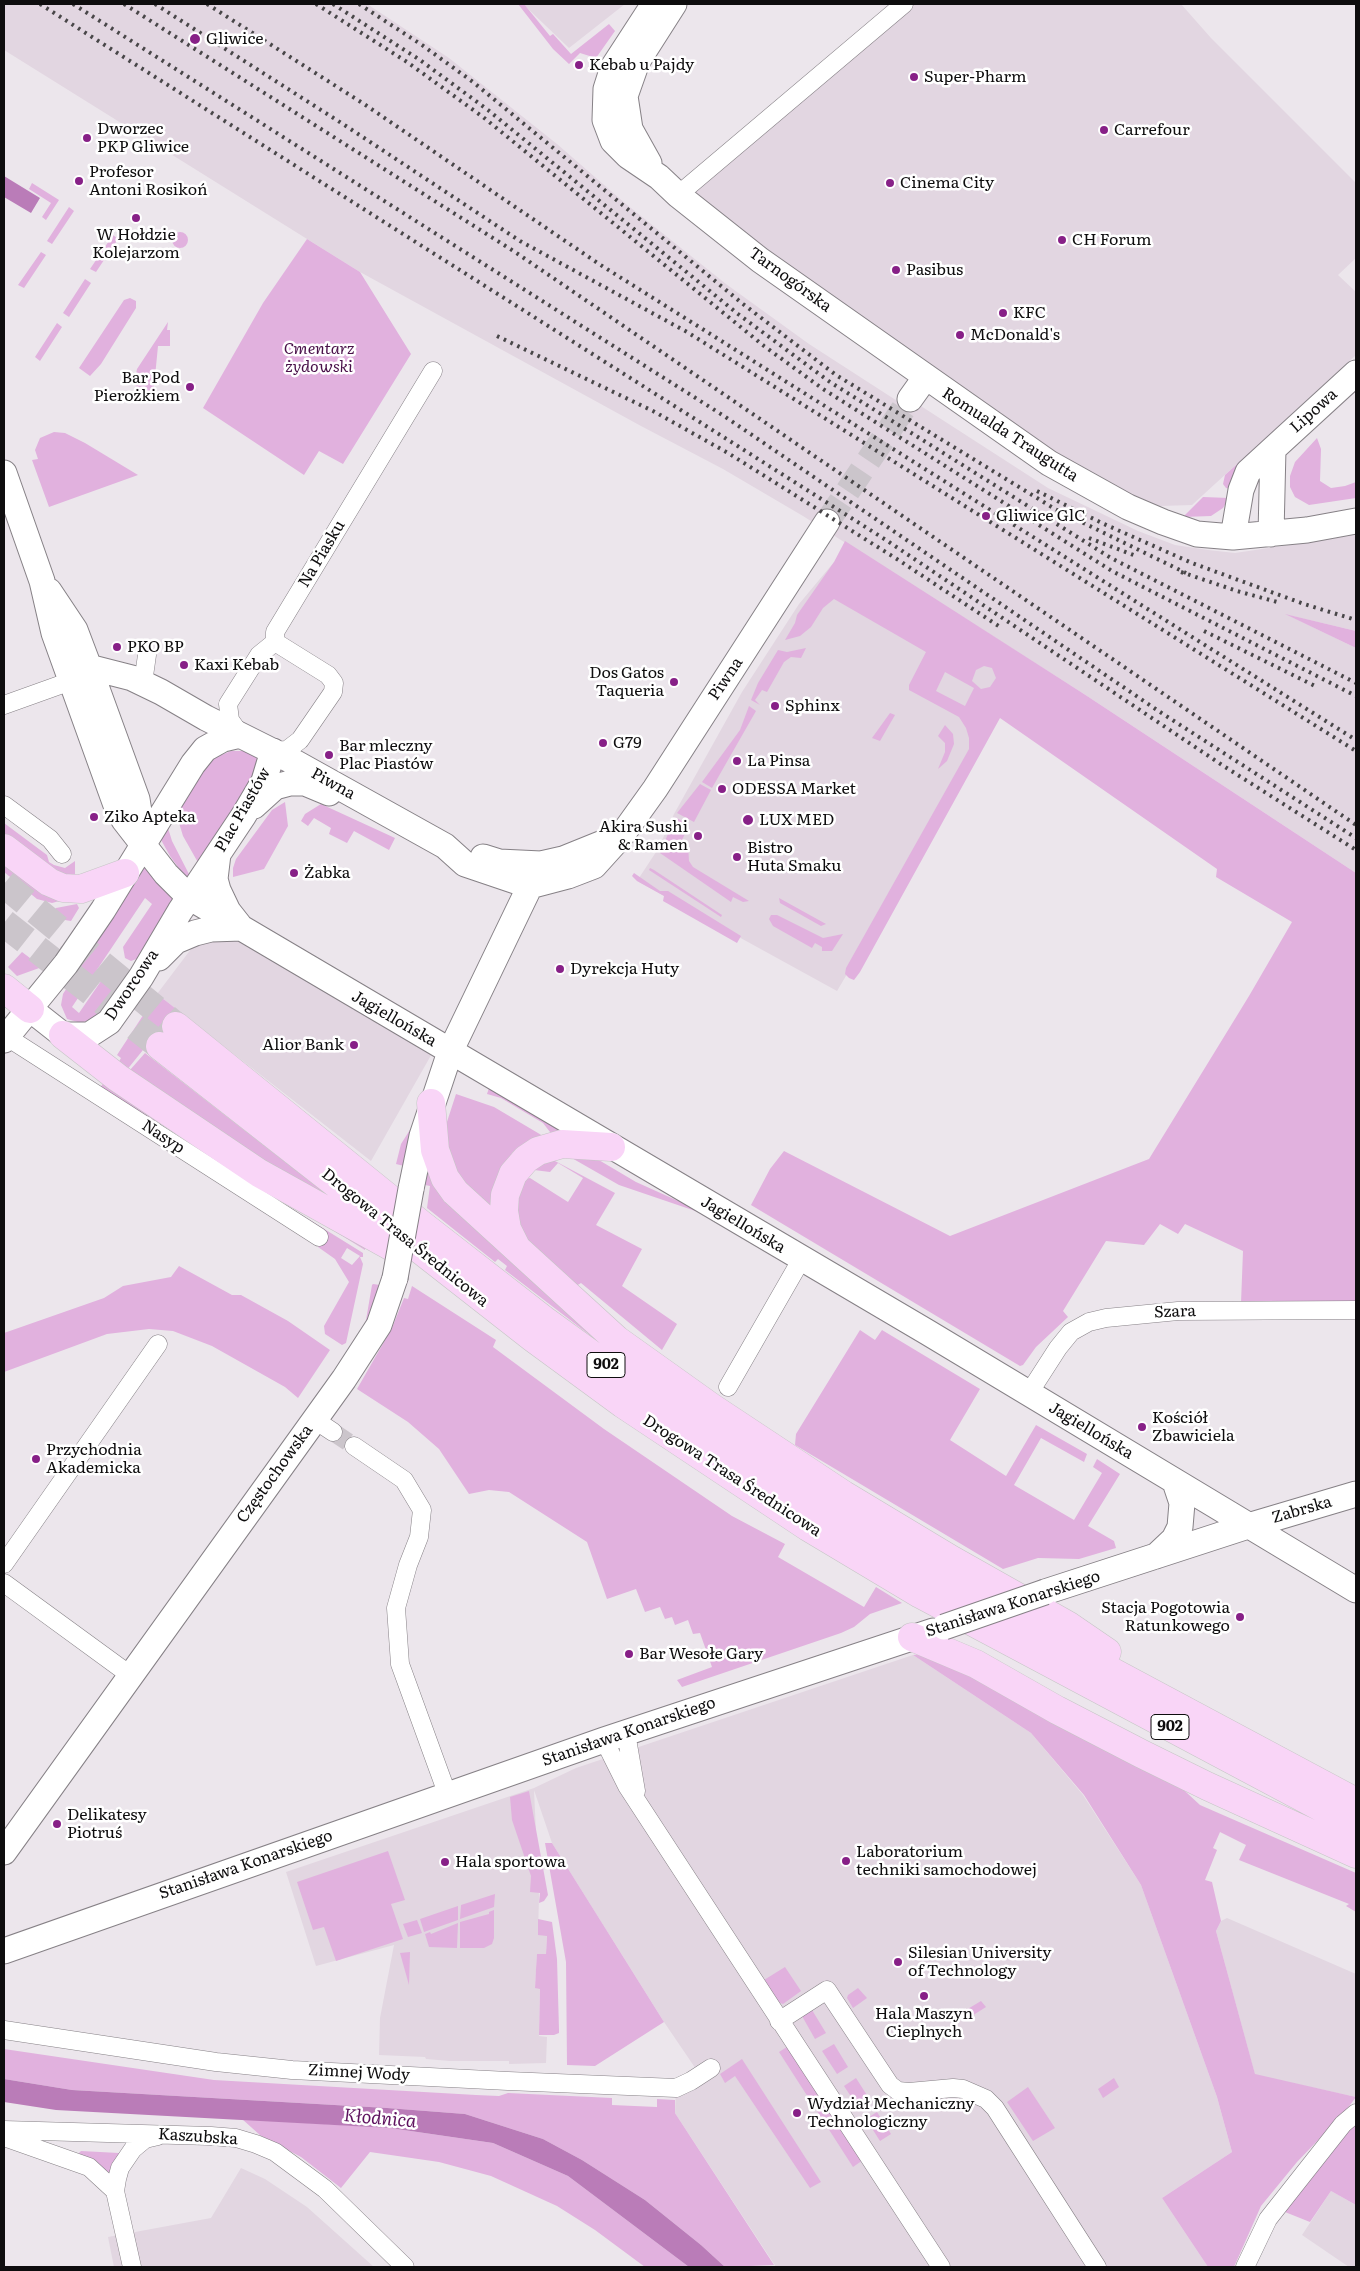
<!DOCTYPE html>
<html>
<head>
<meta charset="utf-8">
<style>
	body { margin:0 }
	#map { position:relative; width:1360px; height:2271px; overflow:hidden; background:#ece6ec; font-family:Literata,serif }
	canvas { display:block }
	.frame { position:absolute; inset:0; border:5px solid #0e0d0e; pointer-events:none }
</style>
</head>
<body>
<div id="map">
<canvas width="1360" height="2271"></canvas>
<div class="frame"></div>
</div>
<script>
const g = document.querySelector('canvas').getContext('2d');
g.lineJoin = 'round';
function fill(path, color) { g.fillStyle = color; g.fill(path, 'evenodd'); }
const toPath = rows => new Path2D(rows.map(r => 'M' + r).join(''));
function strokePath(path, color, width, dash) { g.strokeStyle = color; g.lineWidth = width; g.lineCap = dash ? 'butt' : 'round'; g.setLineDash(dash || []); g.stroke(path); }
function label(font, color, halo, rows, align = 'center') {
  g.font = font + ' Literata,serif'; g.lineWidth = 5; g.setLineDash([]); g.textBaseline = 'middle'; g.strokeStyle = halo; g.fillStyle = color; for (const [text, x, y, turn = 0] of rows) {
    g.save(); g.translate(x, y); g.rotate((+turn || 0) * Math.PI / 180); g.textAlign = isNaN(turn) ? turn : align; if (halo) g.strokeText(text, 0, 0); g.fillText(text, 0, 0); g.restore();
  }
}
const built = toPath([
	[4,4,367,4,449,58,557,144,626,204,726,284,809,344,905,406,910,399,1048,488,1138,531,1175,545,1208,550,1235,553,1356,535,1356,631,1288,615,1356,648,1356,873,1084,694,803,516,723,469,641,426,360,272,4,50],
	[523,4,625,4,569,48],
	[904,4,1181,4,1211,38,1356,183,1356,258,1338,275,1356,292,1356,355,1192,505,1128,507,678,195],
	[834,562,997,659,999,718,837,991,637,881,658,849,674,814,742,692,799,604],
	[213,920,434,1050,371,1161,157,994],
	[913,1655,1031,1733,1083,1795,1141,1885,1217,2097,1232,2152,1162,2198,1208,2267,776,2267,675,2113,676,2088,700,2075,664,2022,552,1843,534,1790,539,1897,538,1934,547,1935,546,1954,537,1954,535,1988,540,1988,539,2036,547,2037,546,2063,509,2064,509,2061,450,2061,426,2059,425,2057,379,2055,380,2018,394,1945,316,1966,286,1872,534,1788,576,1768],
	[1227,1918,1356,1974,1356,2097,1255,2075,1216,1931,1221,1921],
	[241,2168,265,2179,307,2207,374,2267,114,2267,108,2237,211,2218],
	[1331,2191,1356,2205,1356,2267,1349,2267,1302,2235]
]);
const green = toPath([
	[518,4,524,4,550,36,553,34,571,54,609,24,615,31,596,58,580,53,569,64,553,49],
	[32,183,59,200,46,220,42,217,51,203,29,189],
	[69,207,74,211,52,244,47,241],
	'172 240a8 8 0 1 1 16 0a8 8 0 1 1-16 0Z',
	[113,235,118,239,96,272,90,269],
	[307,239,360,272,411,354,343,464,319,451,304,475,203,408,263,303],
	[41,252,46,255,24,288,18,285],
	[85,279,91,283,69,317,63,313],
	[130,298,136,301,136,308,101,364,90,376,79,368,124,300],
	[168,322,167,330,170,330,170,346,158,346,153,397,134,385,137,369],
	[57,323,62,327,40,361,35,357],
	[1290,416,1289,423,1230,489,1226,488,1223,484,1225,475],
	[54,432,65,433,85,443,138,475,49,507,32,460,38,459,35,450,40,438],
	[1317,438,1321,449,1320,481,1331,488,1345,486,1356,482,1356,498,1309,505,1295,497,1290,487,1290,476,1295,462],
	[1203,497,1229,498,1223,508,1211,516,1183,517],
	[845,541,1084,694,1356,873,1356,1303,1241,1303,1243,1251,1185,1224,1178,1234,1160,1224,1144,1245,1106,1241,1063,1311,1068,1317,1036,1347,1023,1365,1020,1366,751,1205,770,1169,784,1151,950,1236,1149,1159,1249,996,1292,922,1216,877,1217,869,1000,718,860,972,854,980,849,978,845,974,846,968,969,749,969,738,966,728,959,717,909,690,909,685,926,652,834,599,823,608,811,627,800,636,785,640,795,623,797,615,834,562],
	[984,666,992,668,996,678,990,687,981,689,972,681,976,670],
	[945,672,974,688,965,706,936,691],
	[1285,614,1356,631,1356,648],
	[806,648,801,658,791,657,784,662,767,692,762,690,755,700,760,705,751,700,758,683,778,650,787,652],
	[749,706,756,711,712,788,702,782,740,730],
	[890,713,895,715,880,741,872,738],
	[945,725,953,734,954,744,947,761,938,769,945,752,945,743,938,736],
	[231,751,246,751,257,757,263,770,200,866,183,836,176,813,202,770,214,758],
	[700,784,711,790,694,822,677,813],
	[285,802,288,826,264,869,233,877,233,868,236,859,272,810],
	[321,804,395,838,389,850,354,831,347,843,329,834,331,828,314,818,308,826,301,821,305,814],
	[675,817,689,825,682,840,688,845,689,861,693,867,749,901,743,902,733,897,731,902,660,853],
	[4,823,47,855,49,862,54,865,65,868,75,861,75,881,69,880,4,839],
	[168,828,172,841,191,878,188,881,170,856,160,838],
	[4,856,78,896,52,903,37,899,4,872],
	[143,868,147,869,174,900,139,958,131,961,125,958,123,947,152,904,145,898,72,1007,79,1013,110,968,119,966,126,971,127,976,105,1008,96,1017,81,1023,67,1019,61,1005,63,994],
	[650,868,654,870,722,915,721,917,649,870],
	[634,873,660,891,668,891,741,936,737,943,663,901,664,896,637,881,632,876],
	[779,898,826,924,821,926,780,903],
	[77,904,79,908,71,921,65,920,53,911,56,908],
	[771,915,777,915,823,938,843,934,832,951,822,951,822,947,815,943,812,948,773,926,769,919],
	[22,952,42,967,17,976,8,967],
	[157,994,184,1015,152,1057,143,1050,126,1071,117,1065,121,1058,117,1055],
	[145,1053,352,1214,354,1211,158,1059,161,1057,363,1214,355,1223,130,1070],
	[106,1079,365,1246,365,1250,153,1119,184,1142,363,1253,363,1257,360,1257,363,1264,346,1343,342,1345,325,1334,324,1326,349,1282,335,1259,318,1247,326,1235,100,1088],
	[347,1248,360,1256,352,1265,341,1258],
	[489,1088,567,1134,552,1139,550,1132,543,1123,501,1098,487,1094],
	[456,1094,494,1107,543,1136,513,1152,502,1168,491,1212,461,1180,447,1150,445,1128],
	[413,1125,404,1166,396,1164,401,1144],
	[563,1153,587,1153,636,1182,716,1218,619,1185],
	[549,1155,555,1161,615,1193,596,1225,642,1249,622,1286,677,1324,662,1350,581,1283,573,1288,516,1231,516,1185,520,1180,530,1178,568,1202,583,1178,558,1163,550,1172,534,1170],
	[428,1171,617,1356,505,1270,507,1266,498,1259,495,1262,427,1208,430,1186,425,1185],
	[179,1266,232,1295,241,1295,288,1321,330,1350,298,1398,285,1387,212,1346,173,1331,149,1329,107,1334,4,1372,4,1333,104,1298,123,1286,171,1277],
	[373,1284,380,1285,365,1326,372,1285],
	[412,1286,496,1340,493,1347,604,1429,732,1516,785,1544,778,1557,864,1607,876,1587,902,1603,870,1614,854,1627,841,1633,682,1687,677,1680,712,1667,700,1633,693,1634,688,1620,675,1625,672,1617,665,1619,660,1607,645,1612,636,1589,607,1599,587,1542,509,1492,489,1490,469,1494,439,1449,408,1422,357,1389,392,1328,404,1298,408,1299],
	[860,1330,875,1340,882,1330,980,1389,950,1440,1006,1476,1036,1425,1087,1454,1084,1462,1041,1438,1014,1485,1074,1520,1102,1473,1093,1467,1097,1459,1120,1474,1088,1526,1114,1541,1116,1548,1079,1559,1038,1558,1003,1569,795,1445,796,1434],
	[931,1653,1173,1780,1200,1805,1356,1873,1356,1912,1346,1906,1349,1904,1239,1860,1246,1845,1220,1832,1213,1848,1217,1850,1205,1880,1212,1882,1221,1921,1216,1931,1255,2074,1356,2097,1344,2113,1297,2162,1261,2206,1234,2267,1208,2267,1162,2198,1232,2152,1217,2097,1141,1885,1084,1795,1031,1733,913,1655],
	[529,1791,548,1895,544,1901,539,1903,540,1893,530,1892,531,1876,512,1820,510,1797],
	[545,1843,552,1843,664,2022,595,2066,567,2065,566,1962],
	[388,1851,405,1900,391,1904,403,1939,336,1961,324,1927,313,1930,297,1882],
	[495,1894,494,1907,460,1919,461,1905],
	[458,1906,458,1920,424,1932,420,1919],
	[494,1910,494,1938,492,1944,484,1948,460,1948,460,1922,489,1914,489,1912],
	[538,1919,552,1922,557,1959,559,2030,559,2033,554,2035,539,2035,540,1989,535,1988,536,1969,537,1954,546,1954,547,1936,538,1935],
	[417,1920,422,1933,408,1937,403,1924],
	[458,1923,457,1948,429,1947,425,1934,430,1932,431,1934],
	[410,1952,409,1985,400,1953],
	[785,1967,801,1991,783,2004,778,2002,764,1980],
	[858,1988,867,1998,853,2008,847,1998,848,1995],
	[981,2001,986,2007,967,2019,966,2010],
	[812,2010,826,2033,815,2039,802,2016],
	[834,2044,848,2067,837,2074,822,2051],
	[790,2045,863,2160,853,2167,779,2052],
	[4,2049,214,2080,476,2095,499,2096,508,2093,612,2098,612,2105,657,2107,657,2099,675,2100,675,2113,774,2265,725,2267,701,2245,645,2200,582,2160,543,2139,465,2114,387,2108,72,2090,4,2079],
	[742,2059,821,2182,810,2188,735,2076,725,2083,720,2074],
	[856,2078,870,2100,858,2107,844,2086],
	[1114,2078,1119,2087,1103,2098,1098,2089],
	[1028,2087,1055,2128,1033,2141,1007,2102],
	[877,2112,891,2134,880,2141,866,2119],
	[242,2119,390,2128,493,2143,568,2176,689,2267,645,2267,595,2230,557,2206,491,2176,439,2162,370,2152,341,2188,301,2157,261,2136],
	[1356,2122,1356,2205,1331,2191,1310,2222,1285,2212,1348,2127],
	[81,2151,119,2153,121,2156,111,2175,80,2156,79,2153]
]);
const water = toPath([
	[4,176,40,198,31,213,4,197],
	[4,2079,72,2090,387,2108,465,2114,543,2139,582,2160,645,2200,701,2245,725,2267,689,2267,568,2176,493,2143,390,2128,56,2110,4,2102]
]);
const streetTunnel = toPath([
	[333,1432,354,1446]
]);
const secondaryTunnel = toPath([
	[827,522,910,399]
]);
const primaryTunnel = toPath([
	[4,884,176,1026],
	[4,923,160,1046]
]);
const street = toPath([
	[678,195,904,4],
	[275,642,275,632,433,371],
	[143,683,147,655],
	[4,705,71,681],
	[240,734,230,720,228,704,259,655,275,642],
	[273,751,287,750,300,740,333,692,334,683,328,675,275,642],
	[4,805,50,839,62,854],
	[7,1037,319,1237],
	[728,1387,801,1260],
	[1029,1393,1058,1348,1071,1332,1089,1322,1106,1318,1178,1311,1356,1310],
	[315,1420,333,1432],
	[354,1446,404,1480,422,1510,419,1537,408,1565,396,1608,400,1664,448,1796],
	[4,1564,158,1344],
	[4,1583,130,1675],
	[626,1733,636,1791],
	[604,1740,627,1786,941,2267],
	[779,2021,827,1990,890,2085,898,2091,909,2092,953,2088,963,2089,986,2099,995,2108,1097,2267],
	[4,2030,216,2062,292,2070,508,2081,676,2088,691,2081,711,2068],
	[4,2130,211,2136,236,2138,256,2144,275,2152,325,2189,405,2267],
	[4,2137,89,2167,115,2191],
	[132,2267,115,2191,117,2179,120,2168,133,2149,145,2139,158,2136],
	[1245,2267,1268,2219,1343,2124,1356,2113]
]);
const secondary = toPath([
	[654,4,613,67,606,89,605,120,613,141,628,156,659,177,678,195,760,260,1049,463,1128,507,1163,522,1197,534,1233,537,1307,530,1356,521],
	[649,163,630,129,625,96,637,62,674,4],
	[910,399,925,378],
	[4,473,42,581,54,633,117,808,124,820,166,874,189,897,927,1332,1356,1590],
	[1271,534,1273,449],
	[1233,537,1241,490,1248,472,1356,373],
	[49,591,75,630,89,667,137,799,144,843],
	[89,667,132,678,161,692,206,718,296,763,445,846,465,864,530,886,568,876,594,866,622,835,655,789,827,522],
	[254,806,275,787,290,783,305,783,329,793],
	[218,854,215,879,218,890,228,911,239,925],
	[483,857,499,862,541,864,563,859,615,838],
	[159,958,176,941,195,933,211,929,242,928],
	[30,1009,63,1035,89,1035,109,1022,141,977,180,911,244,815,264,781,273,751],
	[4,1040,66,964,103,910,193,764,205,749,223,739,240,735],
	[411,1189,422,1136,450,1052,530,886],
	[1156,1556,1174,1539,1180,1527,1182,1503,1175,1482],
	[1045,1592,1248,1526,1356,1494],
	[4,1852,344,1379,379,1325,395,1278],
	[4,1951,604,1740,933,1631]
]);
const primary = toPath([
	[4,848,49,882,63,888,81,889,125,873],
	[4,988,30,1009],
	[176,1026,422,1225,544,1320,649,1396,753,1467,954,1587,1356,1802],
	[63,1035,118,1078,259,1173,401,1252],
	[160,1046,533,1338,623,1404,808,1527,920,1594,1356,1826],
	[431,1103,435,1150,445,1178,455,1192,617,1340,711,1407,844,1495,952,1560,1069,1626,1107,1652],
	[516,1247,507,1229,504,1211,505,1195,513,1174,526,1159,538,1151,562,1144,611,1147],
	[912,1637,976,1664,1057,1710,1142,1754,1207,1786,1356,1854]
]);
const rail = toPath([
	[40,4,886,540,1222,765,1356,850],
	[73,4,724,416,1160,712,1356,838],
	[124,4,515,252,1356,825],
	[155,4,346,126,520,241,687,332,1356,751],
	[207,4,364,104,599,264,1356,740],
	[316,4,407,62,483,117,764,346,823,389,1112,571,1356,696],
	[333,4,420,60,488,110,738,314,830,382,1111,558,1356,683],
	[359,4,422,45,473,82,743,304,836,375,1055,509,1186,573],
	[497,336,653,411,728,453,900,561,1000,627],
	[1037,491,1104,524,1192,563,1304,604,1356,620],
	[1089,538,1136,556],
	[1181,572,1237,591,1281,603],
	[1204,631,1315,686]
]);
const secondaryBridge = toPath([
	[395,1278,411,1189],
	[944,1627,1045,1592]
]);
const markers = [
	[195,39,6,"#872087"],
	[579,65,5,"#872087"],
	[914,77,5,"#872087"],
	[1104,130,5,"#872087"],
	[87,138,5,"#872087"],
	[79,181,5,"#872087"],
	[890,183,5,"#872087"],
	[136,218,5,"#872087"],
	[1062,240,5,"#872087"],
	[896,270,5,"#872087"],
	[1003,313,5,"#872087"],
	[960,335,5,"#872087"],
	[190,387,5,"#872087"],
	[986,516,5,"#872087"],
	[117,647,5,"#872087"],
	[184,665,5,"#872087"],
	[674,682,5,"#872087"],
	[775,706,5,"#872087"],
	[603,743,5,"#872087"],
	[329,755,5,"#872087"],
	[737,761,5,"#872087"],
	[722,789,5,"#872087"],
	[94,817,5,"#872087"],
	[748,820,6,"#872087"],
	[698,836,5,"#872087"],
	[737,857,5,"#872087"],
	[294,873,5,"#872087"],
	[560,969,5,"#872087"],
	[354,1045,5,"#872087"],
	[1142,1427,5,"#872087"],
	[36,1459,5,"#872087"],
	[1240,1617,5,"#872087"],
	[629,1654,5,"#872087"],
	[57,1824,5,"#872087"],
	[846,1861,5,"#872087"],
	[445,1862,5,"#872087"],
	[898,1962,5,"#872087"],
	[924,1996,5,"#872087"],
	[797,2113,5,"#872087"]
];
const shields = [
	[606,1365,38],
	[1170,1727,38]
];
const shieldNames = [
	["902",606,1365],
	["902",1170,1727]
];
const poiNames = [
	["Gliwice",206,39],
	["Kebab u Pajdy",589,65],
	["Super-Pharm",924,77],
	["Dworzec",97,129],
	["PKP Gliwice",97,147],
	["Carrefour",1114,130],
	["Profesor",89,172],
	["Antoni Rosikoń",89,190],
	["Cinema City",900,183],
	["W Hołdzie",136,235,"center"],
	["Kolejarzom",136,253,"center"],
	["CH Forum",1072,240],
	["Pasibus",906,270],
	["KFC",1013,313],
	["McDonald's",970,335],
	["Bar Pod",180,378,"right"],
	["Pierożkiem",180,396,"right"],
	["Gliwice GlC",996,516],
	["PKO BP",127,647],
	["Kaxi Kebab",194,665],
	["Dos Gatos",664,673,"right"],
	["Taqueria",664,691,"right"],
	["Sphinx",785,706],
	["G79",613,743],
	["Bar mleczny",339,746],
	["Plac Piastów",339,764],
	["La Pinsa",747,761],
	["ODESSA Market",732,789],
	["Ziko Apteka",104,817],
	["LUX MED",759,820],
	["Akira Sushi",688,827,"right"],
	["& Ramen",688,845,"right"],
	["Bistro",747,848],
	["Huta Smaku",747,866],
	["Żabka",304,873],
	["Dyrekcja Huty",570,969],
	["Alior Bank",344,1045,"right"],
	["Kościół",1152,1418],
	["Zbawiciela",1152,1436],
	["Przychodnia",46,1450],
	["Akademicka",46,1468],
	["Stacja Pogotowia",1230,1608,"right"],
	["Ratunkowego",1230,1626,"right"],
	["Bar Wesołe Gary",639,1654],
	["Delikatesy",67,1815],
	["Piotruś",67,1833],
	["Laboratorium",856,1852],
	["techniki samochodowej",856,1870],
	["Hala sportowa",455,1862],
	["Silesian University",908,1953],
	["of Technology",908,1971],
	["Hala Maszyn",924,2014,"center"],
	["Cieplnych",924,2032,"center"],
	["Wydział Mechaniczny",807,2104],
	["Technologiczny",807,2122]
];
const streetNames = [
	["Tarnogórska",790,280,36],
	["Lipowa",1314,411,-42],
	["Romualda Traugutta",1010,435,33],
	["Na Piasku",322,554,-59],
	["Piwna",726,679,-56],
	["Piwna",333,784,29],
	["Plac Piastów",243,810,-60],
	["Dworcowa",132,985,-56],
	["Jagiellońska",394,1019,30],
	["Nasyp",163,1137,33],
	["Jagiellońska",743,1225,31],
	["Drogowa Trasa Średnicowa",405,1238,39],
	["Szara",1175,1312,-2],
	["Jagiellońska",1091,1431,31],
	["Częstochowska",275,1474,-54],
	["Drogowa Trasa Średnicowa",732,1476,33],
	["Zabrska",1302,1510,-16],
	["Stanisława Konarskiego",1013,1604,-18],
	["Stanisława Konarskiego",629,1732,-19],
	["Stanisława Konarskiego",246,1865,-19],
	["Zimnej Wody",359,2073,3],
	["Kaszubska",198,2137,4]
];
const parkNames = [
	["Cmentarz",319,349],
	["żydowski",319,367]
];
const waterNames = [
	["Kłodnica",380,2119,5]
];
fill(built, '#e2d6e1');
fill(green, '#e1b1de');
fill(water, '#ba7cb8');
strokePath(streetTunnel, '#cbc5cb', 18, [18, 9]);
strokePath(secondaryTunnel, '#cbc5cb', 25, [25, 12]);
strokePath(primaryTunnel, '#cbc5cb', 28, [28, 14]);
strokePath(street, '#868186', 19);
strokePath(secondary, '#868186', 27);
strokePath(primary, '#c5c5c5', 29);
strokePath(street, '#fff', 18);
strokePath(secondary, '#fff', 25);
strokePath(primary, '#f9d5f7', 28);
strokePath(rail, '#484648', 4, [2.5, 5]);
strokePath(secondaryBridge, '#868186', 27, []);
strokePath(secondaryBridge, '#fff', 25);
for (const [x, y, r, color] of markers) { const dot = new Path2D(); dot.arc(x, y, r, 0, 2 * Math.PI); g.fillStyle = color; g.fill(dot); strokePath(dot, '#fff', 2); }
for (const [x, y, w] of shields) { const box = new Path2D(); box.roundRect(x - w / 2, y - 12.5, w, 25, 4); g.fillStyle = '#fff'; g.fill(box); strokePath(box, '#0e0d0e', 1); }
label('bold 15px', '#0e0d0e', null, shieldNames);
label('16px', '#0e0d0e', '#fff', poiNames, 'left');
label('16px', '#0e0d0e', '#fff', streetNames);
label('italic 16px', '#480f48', '#fff', parkNames);
label('italic 18px', '#5e125f', '#fff', waterNames);
</script>
</body>
</html>
